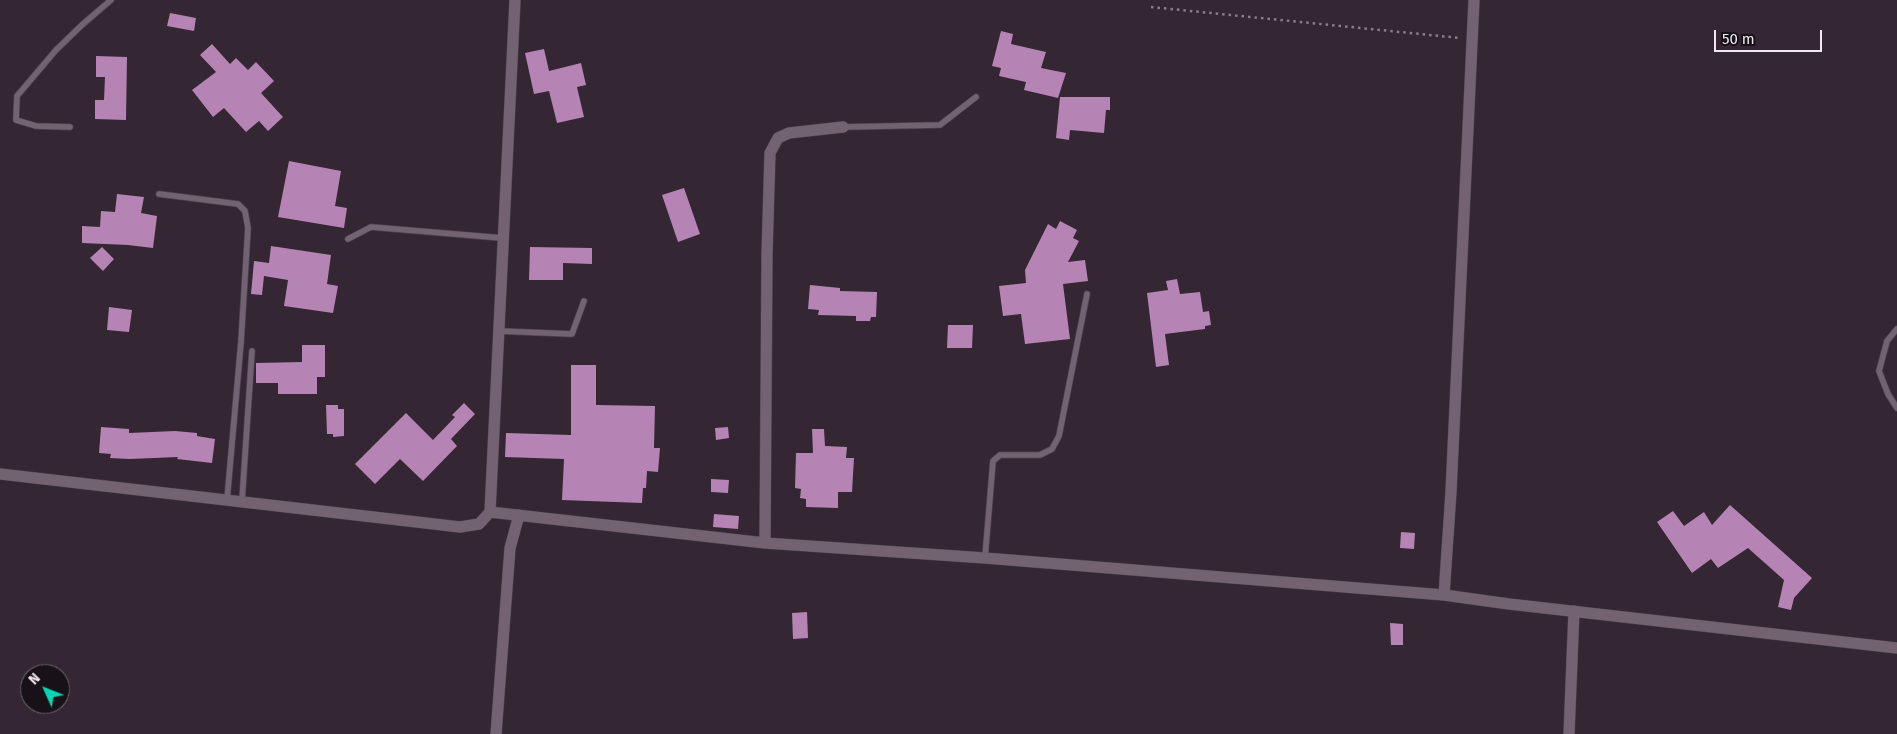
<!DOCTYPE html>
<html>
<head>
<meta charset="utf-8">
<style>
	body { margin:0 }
	#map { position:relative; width:1897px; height:734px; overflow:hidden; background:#342633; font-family:"Fira Sans",sans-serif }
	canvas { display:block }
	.north { position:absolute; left:20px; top:664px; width:50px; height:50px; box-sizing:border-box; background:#181117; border:1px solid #6f676e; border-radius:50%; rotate:314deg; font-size:14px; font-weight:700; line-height:20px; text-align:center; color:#f1e8f1 }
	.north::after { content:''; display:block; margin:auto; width:18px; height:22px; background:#07d5b6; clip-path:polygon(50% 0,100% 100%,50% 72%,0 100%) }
	.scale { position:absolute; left:1714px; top:30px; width:108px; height:22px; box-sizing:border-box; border:2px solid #f1e8f1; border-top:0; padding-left:6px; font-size:15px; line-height:18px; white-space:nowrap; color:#f1e8f1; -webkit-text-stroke:4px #181117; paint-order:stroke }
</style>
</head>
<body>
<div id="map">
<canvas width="1897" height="734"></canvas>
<div class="north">N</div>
<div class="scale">50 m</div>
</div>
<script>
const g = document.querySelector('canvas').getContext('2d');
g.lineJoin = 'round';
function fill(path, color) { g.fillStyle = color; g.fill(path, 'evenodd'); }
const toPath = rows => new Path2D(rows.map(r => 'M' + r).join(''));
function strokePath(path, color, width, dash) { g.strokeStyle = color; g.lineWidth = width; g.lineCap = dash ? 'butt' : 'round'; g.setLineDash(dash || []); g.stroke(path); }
const building = toPath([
	[170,13,196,18,194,31,167,26],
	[1001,31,1013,34,1011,44,1046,52,1041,68,1066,73,1058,98,1024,90,1026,82,999,76,1001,68,992,66],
	[212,44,230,64,236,58,248,70,256,62,274,81,261,93,283,117,268,131,259,121,246,132,224,108,213,117,192,90,216,72,200,55],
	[544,49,549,71,581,63,586,85,577,87,584,117,557,123,549,91,534,94,525,53],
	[96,56,127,57,126,120,95,119,95,100,104,100,105,77,96,77],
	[1060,97,1110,97,1110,110,1106,110,1104,133,1070,130,1069,140,1056,138],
	[289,161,341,171,335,206,347,208,344,228,278,217],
	[684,188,700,234,678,242,662,195],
	[117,194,144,197,141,213,157,216,153,248,128,245,82,243,82,226,100,227,101,211,115,212],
	[1060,221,1077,230,1073,238,1079,241,1068,262,1085,260,1088,281,1063,284,1070,339,1025,344,1021,314,1003,316,999,286,1026,283,1025,270,1048,224,1056,229],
	[271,246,331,255,327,284,338,286,333,313,284,306,288,280,264,276,262,295,251,294,254,261,269,263],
	[102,247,114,259,103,271,90,258],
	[530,247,592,248,592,264,563,263,563,280,529,280],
	[1177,279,1180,294,1200,292,1203,312,1209,311,1211,325,1205,326,1205,329,1165,334,1169,365,1156,367,1147,293,1168,290,1166,281],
	[810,285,840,288,840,291,877,292,876,317,871,317,870,321,856,321,856,316,818,315,819,310,808,309],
	[109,307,132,310,129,332,107,330],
	[948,325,973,325,972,348,947,348],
	[302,345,325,345,325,377,317,377,317,394,278,394,278,383,256,383,256,363,302,362],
	[571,365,596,365,596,405,655,406,654,448,660,448,658,472,647,471,646,488,643,488,642,503,562,500,564,459,505,457,506,433,571,435],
	[464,403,475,414,451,439,457,446,423,481,400,459,375,484,355,464,406,413,433,440,455,417,452,415],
	[326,405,338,405,338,409,344,409,344,436,333,437,333,434,327,434],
	[101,427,129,429,129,433,175,431,197,433,197,436,215,439,212,463,177,459,178,457,129,459,110,458,111,454,99,453],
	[728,427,729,438,716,440,715,428],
	[812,429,824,429,825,446,847,447,846,458,854,458,852,492,838,492,838,508,806,507,806,499,800,498,801,489,795,488,796,453,813,453],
	[711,479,729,480,728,493,711,492],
	[1730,505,1812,578,1794,598,1791,610,1778,607,1784,580,1748,548,1718,568,1711,559,1692,573,1657,522,1673,511,1684,526,1704,512,1712,525],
	[714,514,739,516,738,529,713,527],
	[1401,532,1415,533,1414,549,1400,548],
	[807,612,808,638,793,639,792,613],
	[1390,623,1403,624,1403,645,1391,645]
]);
const path = toPath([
	[1151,7,1460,38]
]);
const service = toPath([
	[70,127,36,126,16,120,17,96,56,50,83,24,111,0],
	[843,127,940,125,976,97],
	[159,194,238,204,245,211,248,228,241,342,227,500],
	[348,239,371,227,502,238],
	[1897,329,1887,341,1879,371,1888,394,1897,408],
	[498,331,572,334,584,301],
	[242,501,252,351],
	[985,558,993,461,1000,455,1040,455,1052,449,1059,436,1087,294]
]);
const minor = toPath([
	[0,474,460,527,479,524,490,512,515,0],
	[490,512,765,543,985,558,1444,595,1509,604,1897,648],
	[765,543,767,254,770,153,778,138,789,133,843,127],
	[1444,595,1451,492,1474,0],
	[496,734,510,548,519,515],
	[1569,734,1574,611]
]);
fill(building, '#b584b5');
strokePath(service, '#4e434e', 7);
strokePath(minor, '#4e434e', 12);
strokePath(path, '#8a7e89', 2.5, [2.5, 4]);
strokePath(service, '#726272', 5.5);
strokePath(minor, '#726272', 11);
</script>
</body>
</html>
